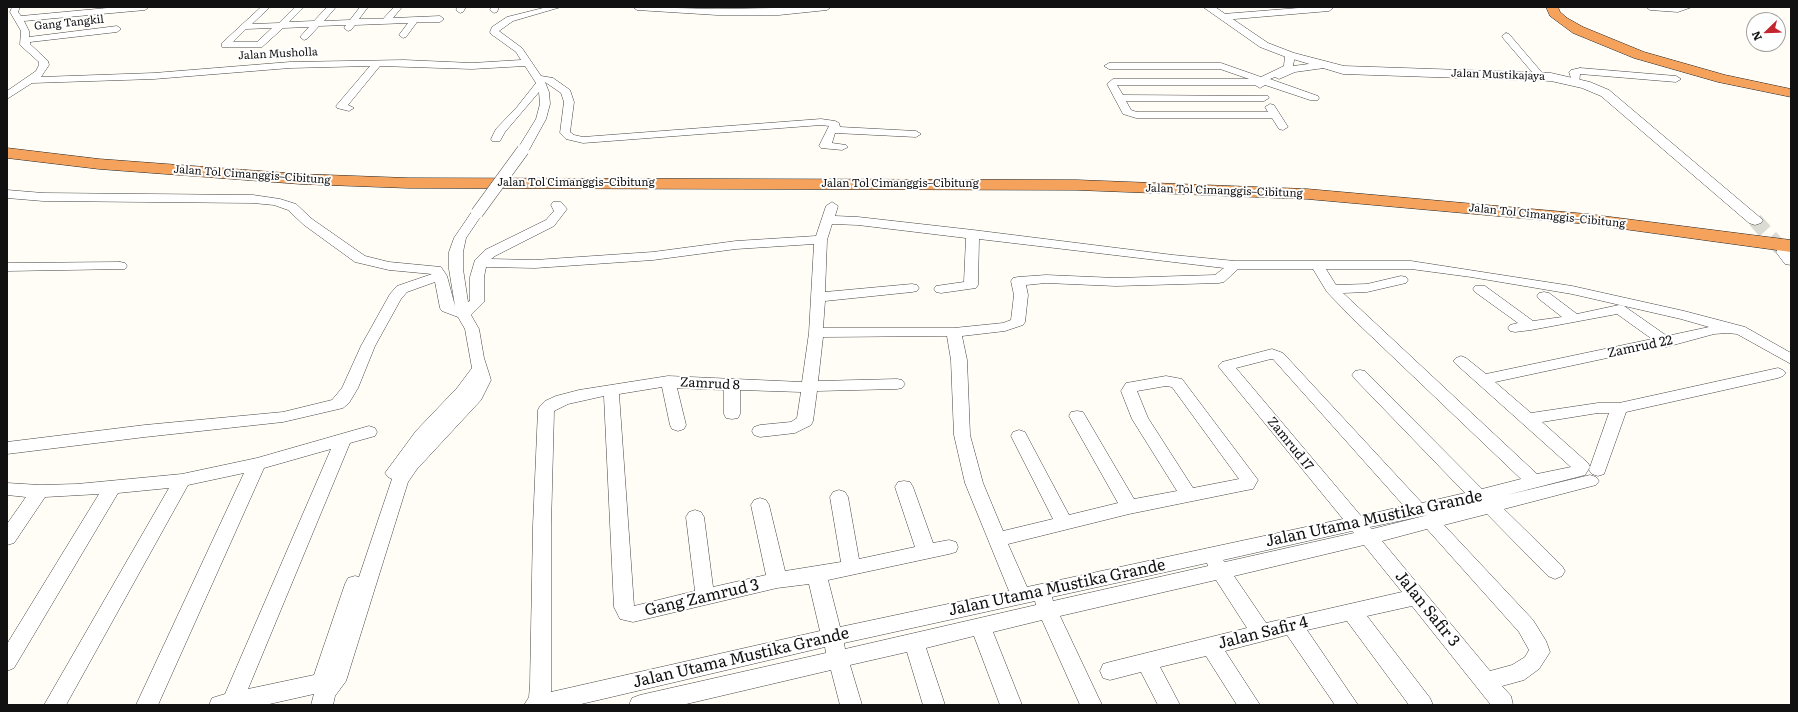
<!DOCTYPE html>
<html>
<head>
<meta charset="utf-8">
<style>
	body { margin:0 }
	#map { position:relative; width:1798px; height:712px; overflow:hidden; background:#fffdf5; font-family:Literata,serif }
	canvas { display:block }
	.frame { position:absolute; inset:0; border:8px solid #111; pointer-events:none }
	.north { position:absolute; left:1746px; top:12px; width:40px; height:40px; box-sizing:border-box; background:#fff; border:1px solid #a0a0a0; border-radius:50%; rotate:247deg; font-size:11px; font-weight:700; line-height:16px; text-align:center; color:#111 }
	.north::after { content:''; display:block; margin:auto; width:14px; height:18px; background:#c4262e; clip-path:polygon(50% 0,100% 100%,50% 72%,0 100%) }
</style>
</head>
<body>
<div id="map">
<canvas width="1798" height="712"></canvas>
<div class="frame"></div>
<div class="north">N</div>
</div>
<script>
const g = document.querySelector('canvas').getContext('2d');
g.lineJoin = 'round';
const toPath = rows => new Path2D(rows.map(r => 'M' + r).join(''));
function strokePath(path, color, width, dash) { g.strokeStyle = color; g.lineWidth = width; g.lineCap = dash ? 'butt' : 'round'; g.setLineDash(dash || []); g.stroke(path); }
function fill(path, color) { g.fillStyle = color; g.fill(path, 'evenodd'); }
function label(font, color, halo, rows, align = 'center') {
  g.font = font + ' Literata,serif'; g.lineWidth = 4; g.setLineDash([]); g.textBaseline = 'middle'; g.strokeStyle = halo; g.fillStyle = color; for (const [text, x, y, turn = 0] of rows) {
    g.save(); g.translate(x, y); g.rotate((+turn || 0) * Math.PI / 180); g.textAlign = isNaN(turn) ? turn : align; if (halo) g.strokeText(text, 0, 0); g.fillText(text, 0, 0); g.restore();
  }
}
const tertiaryTunnel = toPath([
	[1755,220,1784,252]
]);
const minor = toPath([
	[12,7,20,7,18,12,21,16,118,7,149,7,145,10,24,21,29,31,29,37,117,26,121,29,117,32,30,42,30,44,48,61,49,65,41,77,154,73,290,62,404,60,472,63,521,60,516,52,491,34,490,32,492,27,507,17,547,7,561,7,513,21,499,31,522,48,541,76,553,78,570,90,574,102,570,132,574,135,583,137,821,119,835,121,839,123,840,127,916,131,921,134,916,137,835,133,832,143,846,145,848,147,842,150,821,148,819,146,829,126,821,125,583,143,566,139,560,133,564,102,561,93,545,82,549,92,550,104,546,119,529,150,523,153,517,150,536,119,540,104,539,92,505,132,500,141,492,141,491,139,496,129,517,107,536,83,525,66,472,69,380,66,348,105,354,108,349,111,337,108,336,106,370,66,290,68,154,79,32,83,7,99,7,91,36,71,39,65,39,62,20,45,21,31,10,12,12,7],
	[261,7,270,7,252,24,279,23,295,7,304,7,289,22,314,21,327,7,336,7,324,21,350,20,360,7,368,7,359,19,383,19,394,7,402,7,393,18,440,16,444,19,440,22,417,22,406,37,403,38,399,35,408,23,355,25,351,30,348,31,344,28,346,25,319,26,307,39,304,40,300,37,309,27,283,28,262,47,222,47,222,43,261,7],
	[272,28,257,42,233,42,246,29,272,28],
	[458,7,466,7,463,12,460,13,456,10,458,7],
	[491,7,499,7,497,12,494,13,490,10,491,7],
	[633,7,717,9,831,7,827,10,779,15,717,15,637,10,633,7],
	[1311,7,1333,8,1329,11,1223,20,1219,17,1223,14,1311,7],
	[1646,7,1692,7,1678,12,1650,10,1646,7],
	[1506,33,1509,34,1544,75,1546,77,1544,79,1538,79,1503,38,1502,36,1506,33],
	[1290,52,1295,55,1293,66,1324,62,1329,65,1324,68,1295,72,1279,79,1275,77,1270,79,1318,96,1319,98,1318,100,1310,100,1265,85,1260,88,1255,85,1117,85,1123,95,1268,96,1269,98,1264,101,1126,101,1131,110,1137,112,1268,112,1265,107,1270,104,1274,105,1288,127,1283,130,1279,129,1272,118,1136,118,1123,114,1107,84,1113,79,1249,79,1220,69,1109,69,1104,66,1109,63,1221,63,1261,77,1284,66,1285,55,1290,52],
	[1580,68,1676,76,1681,79,1676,82,1580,74,1579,84,1573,84,1569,72,1571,70,1580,68],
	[7,190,43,193,253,195,280,199,296,204,312,219,365,256,389,262,441,267,447,276,455,306,449,269,449,252,454,238,473,210,477,209,483,213,466,238,463,252,463,269,468,302,470,301,470,277,475,260,485,250,546,220,554,211,551,205,553,202,561,202,567,209,554,226,495,256,491,259,535,260,653,252,736,241,816,236,826,206,832,202,838,206,835,216,858,217,973,230,1173,255,1235,261,1411,261,1572,286,1684,311,1745,327,1791,353,1791,364,1737,334,1727,333,1714,334,1666,347,1663,346,1495,382,1531,413,1598,403,1619,403,1778,368,1783,370,1786,373,1783,376,1778,378,1626,412,1604,474,1598,476,1592,474,1589,470,1590,467,1585,475,1507,495,1590,475,1596,477,1599,481,1596,485,1504,509,1562,566,1565,571,1562,576,1555,579,1548,576,1487,514,1444,525,1533,620,1546,641,1550,652,1539,669,1524,680,1502,686,1511,696,1513,705,1491,705,1412,606,1367,616,1430,698,1433,705,1409,705,1347,621,1307,630,1358,705,1335,705,1287,635,1225,651,1260,705,1237,705,1206,656,1160,667,1180,705,1158,705,1141,672,1110,680,1103,678,1100,671,1103,664,1110,662,1247,628,1216,580,1060,616,1102,705,1080,705,1042,620,993,632,1022,705,1000,705,974,636,926,648,945,705,923,705,907,652,850,665,862,705,840,705,831,670,682,705,629,705,632,698,640,695,826,653,825,647,577,705,524,705,529,697,530,685,533,526,538,410,540,406,545,401,556,396,579,390,668,376,802,382,809,333,814,244,736,249,653,260,535,268,486,267,484,277,484,302,471,315,479,329,484,358,491,380,481,400,417,469,408,482,346,681,335,696,333,705,311,705,314,694,265,705,209,705,212,698,225,694,331,449,264,468,158,705,136,705,244,473,188,485,66,705,44,705,169,488,118,493,14,668,7,671,7,644,99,494,45,497,14,543,7,545,7,524,26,497,7,495,7,483,40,485,77,484,182,474,257,458,369,426,375,428,377,432,375,436,350,443,248,689,314,675,345,584,348,578,355,576,359,577,392,479,388,477,385,473,416,431,457,388,472,368,465,329,458,317,442,311,440,308,435,282,407,292,401,299,375,346,358,388,349,403,343,408,283,422,145,437,7,454,7,442,145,425,283,412,332,400,342,388,361,346,390,294,397,286,432,274,389,270,355,262,304,225,288,210,274,205,253,203,43,201,7,198,7,190],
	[832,224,858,225,966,238,964,282,936,286,934,289,936,292,941,293,976,288,978,285,979,239,1224,268,1215,275,1116,278,1046,275,1018,277,1013,278,1011,281,1014,295,1011,320,1003,323,954,328,823,328,825,301,912,292,917,291,919,288,917,285,912,284,825,292,827,240,832,224],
	[1238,269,1313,269,1327,292,1351,317,1521,479,1482,489,1365,371,1360,370,1355,371,1352,375,1355,379,1465,493,1422,503,1283,353,1272,349,1222,362,1218,366,1343,519,1027,587,1008,544,1129,514,1247,490,1253,489,1258,480,1182,379,1166,376,1132,382,1126,383,1121,391,1132,419,1177,491,1134,499,1083,412,1077,411,1071,412,1069,416,1118,503,1069,515,1027,436,1025,432,1019,430,1013,432,1011,436,1053,519,1003,531,983,483,970,435,967,360,962,336,1005,331,1023,325,1025,322,1028,295,1026,285,1046,283,1116,286,1219,283,1224,282,1238,269],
	[1326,269,1411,269,1471,277,1572,294,1681,319,1709,327,1667,336,1624,306,1619,305,1577,314,1549,293,1544,292,1539,293,1537,296,1539,299,1562,317,1533,321,1485,286,1475,286,1473,289,1475,292,1518,323,1510,325,1508,328,1510,331,1515,332,1531,330,1617,314,1652,339,1486,374,1466,358,1461,356,1456,358,1453,361,1456,364,1571,467,1537,474,1343,293,1367,292,1406,283,1408,280,1406,277,1401,276,1367,284,1336,285,1326,269],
	[947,336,951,360,954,435,965,483,1009,591,840,627,828,580,949,554,956,552,958,547,956,542,949,540,933,543,913,487,910,482,904,481,898,482,895,487,915,547,859,559,848,497,845,492,839,490,833,492,830,497,841,562,785,571,769,505,766,500,760,498,754,500,751,505,766,575,713,587,704,517,701,512,695,510,689,512,686,517,695,591,634,606,619,394,662,387,670,425,672,429,678,431,684,429,686,425,677,388,724,390,724,414,726,418,732,419,738,418,740,414,740,390,801,392,797,418,791,422,760,425,754,427,752,431,754,435,760,437,795,433,811,425,813,421,817,391,897,389,902,388,905,384,902,380,897,379,818,381,823,337,947,336],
	[1271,359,1273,359,1404,506,1361,516,1236,368,1271,359],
	[1166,386,1172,387,1239,479,1193,488,1148,418,1137,391,1166,386],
	[604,396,614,607,620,619,633,622,777,588,809,584,820,631,551,692,551,526,554,411,568,404,604,396],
	[1598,413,1609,413,1590,467,1588,463,1542,422,1598,413],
	[1428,515,1372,529,1370,527,1428,515],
	[1427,529,1519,632,1529,650,1525,657,1512,665,1490,671,1382,541,1427,529],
	[1352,531,1354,533,1225,562,1223,560,1352,531],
	[1364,545,1402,592,1266,623,1234,576,1364,545],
	[1207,563,1208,566,1053,601,1052,597,1207,563],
	[1035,601,1036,605,845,649,844,643,1035,601],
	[120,262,125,263,127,266,125,269,7,271,7,263,120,262]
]);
const tertiary = toPath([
	[1203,7,1215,7,1268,43,1294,53,1344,66,1551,73,1590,82,1609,90,1763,220,1761,223,1755,225,1749,223,1601,96,1582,88,1551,81,1343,74,1286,57,1260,47,1203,7],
	[1784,247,1791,250,1791,265,1785,264,1776,252,1778,249,1784,247]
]);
const motorway = toPath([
	[1546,7,1558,7,1560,12,1567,18,1583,27,1644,52,1725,75,1791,89,1791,97,1718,82,1634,58,1573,33,1550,16,1546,7],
	[7,148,99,159,300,174,408,178,1077,180,1307,189,1587,214,1791,240,1791,252,1587,224,1307,199,1077,190,408,188,300,184,99,169,7,158,7,148]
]);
const minorBridge = toPath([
	[477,213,523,150]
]);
const farStreetnames = [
	["Gang Tangkil",69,23,-6],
	["Jalan Musholla",278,54,-3],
	["Jalan Mustikajaya",1498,75,2],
	["Jalan Tol Cimanggis–Cibitung",252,175,4],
	["Jalan Tol Cimanggis–Cibitung",576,183],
	["Jalan Tol Cimanggis–Cibitung",900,184],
	["Jalan Tol Cimanggis–Cibitung",1224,191,2],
	["Jalan Tol Cimanggis–Cibitung",1547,216,6]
];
const streetNames = [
	["Zamrud 22",1640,347,-12],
	["Zamrud 8",710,384,3],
	["Zamrud 17",1290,444,51]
];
const nearStreetnames = [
	["Jalan Utama Mustika Grande",1374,519,-12],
	["Jalan Utama Mustika Grande",1057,588,-12],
	["Gang Zamrud 3",702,598,-13],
	["Jalan Safir 3",1427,609,51],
	["Jalan Safir 4",1263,633,-14],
	["Jalan Utama Mustika Grande",741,658,-13]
];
strokePath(tertiaryTunnel, '#dbdad3', 15, [15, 8]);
strokePath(minor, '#444', 1);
strokePath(tertiary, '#444', 1);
strokePath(motorway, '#222', 1);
fill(minor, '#fff');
fill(tertiary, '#fff');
fill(motorway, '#f5a25d');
strokePath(minorBridge, '#444', 13, []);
strokePath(minorBridge, '#fff', 12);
label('11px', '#111', '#fff', farStreetnames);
label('13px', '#111', '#fff', streetNames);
label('16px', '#111', '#fff', nearStreetnames);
</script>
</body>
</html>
